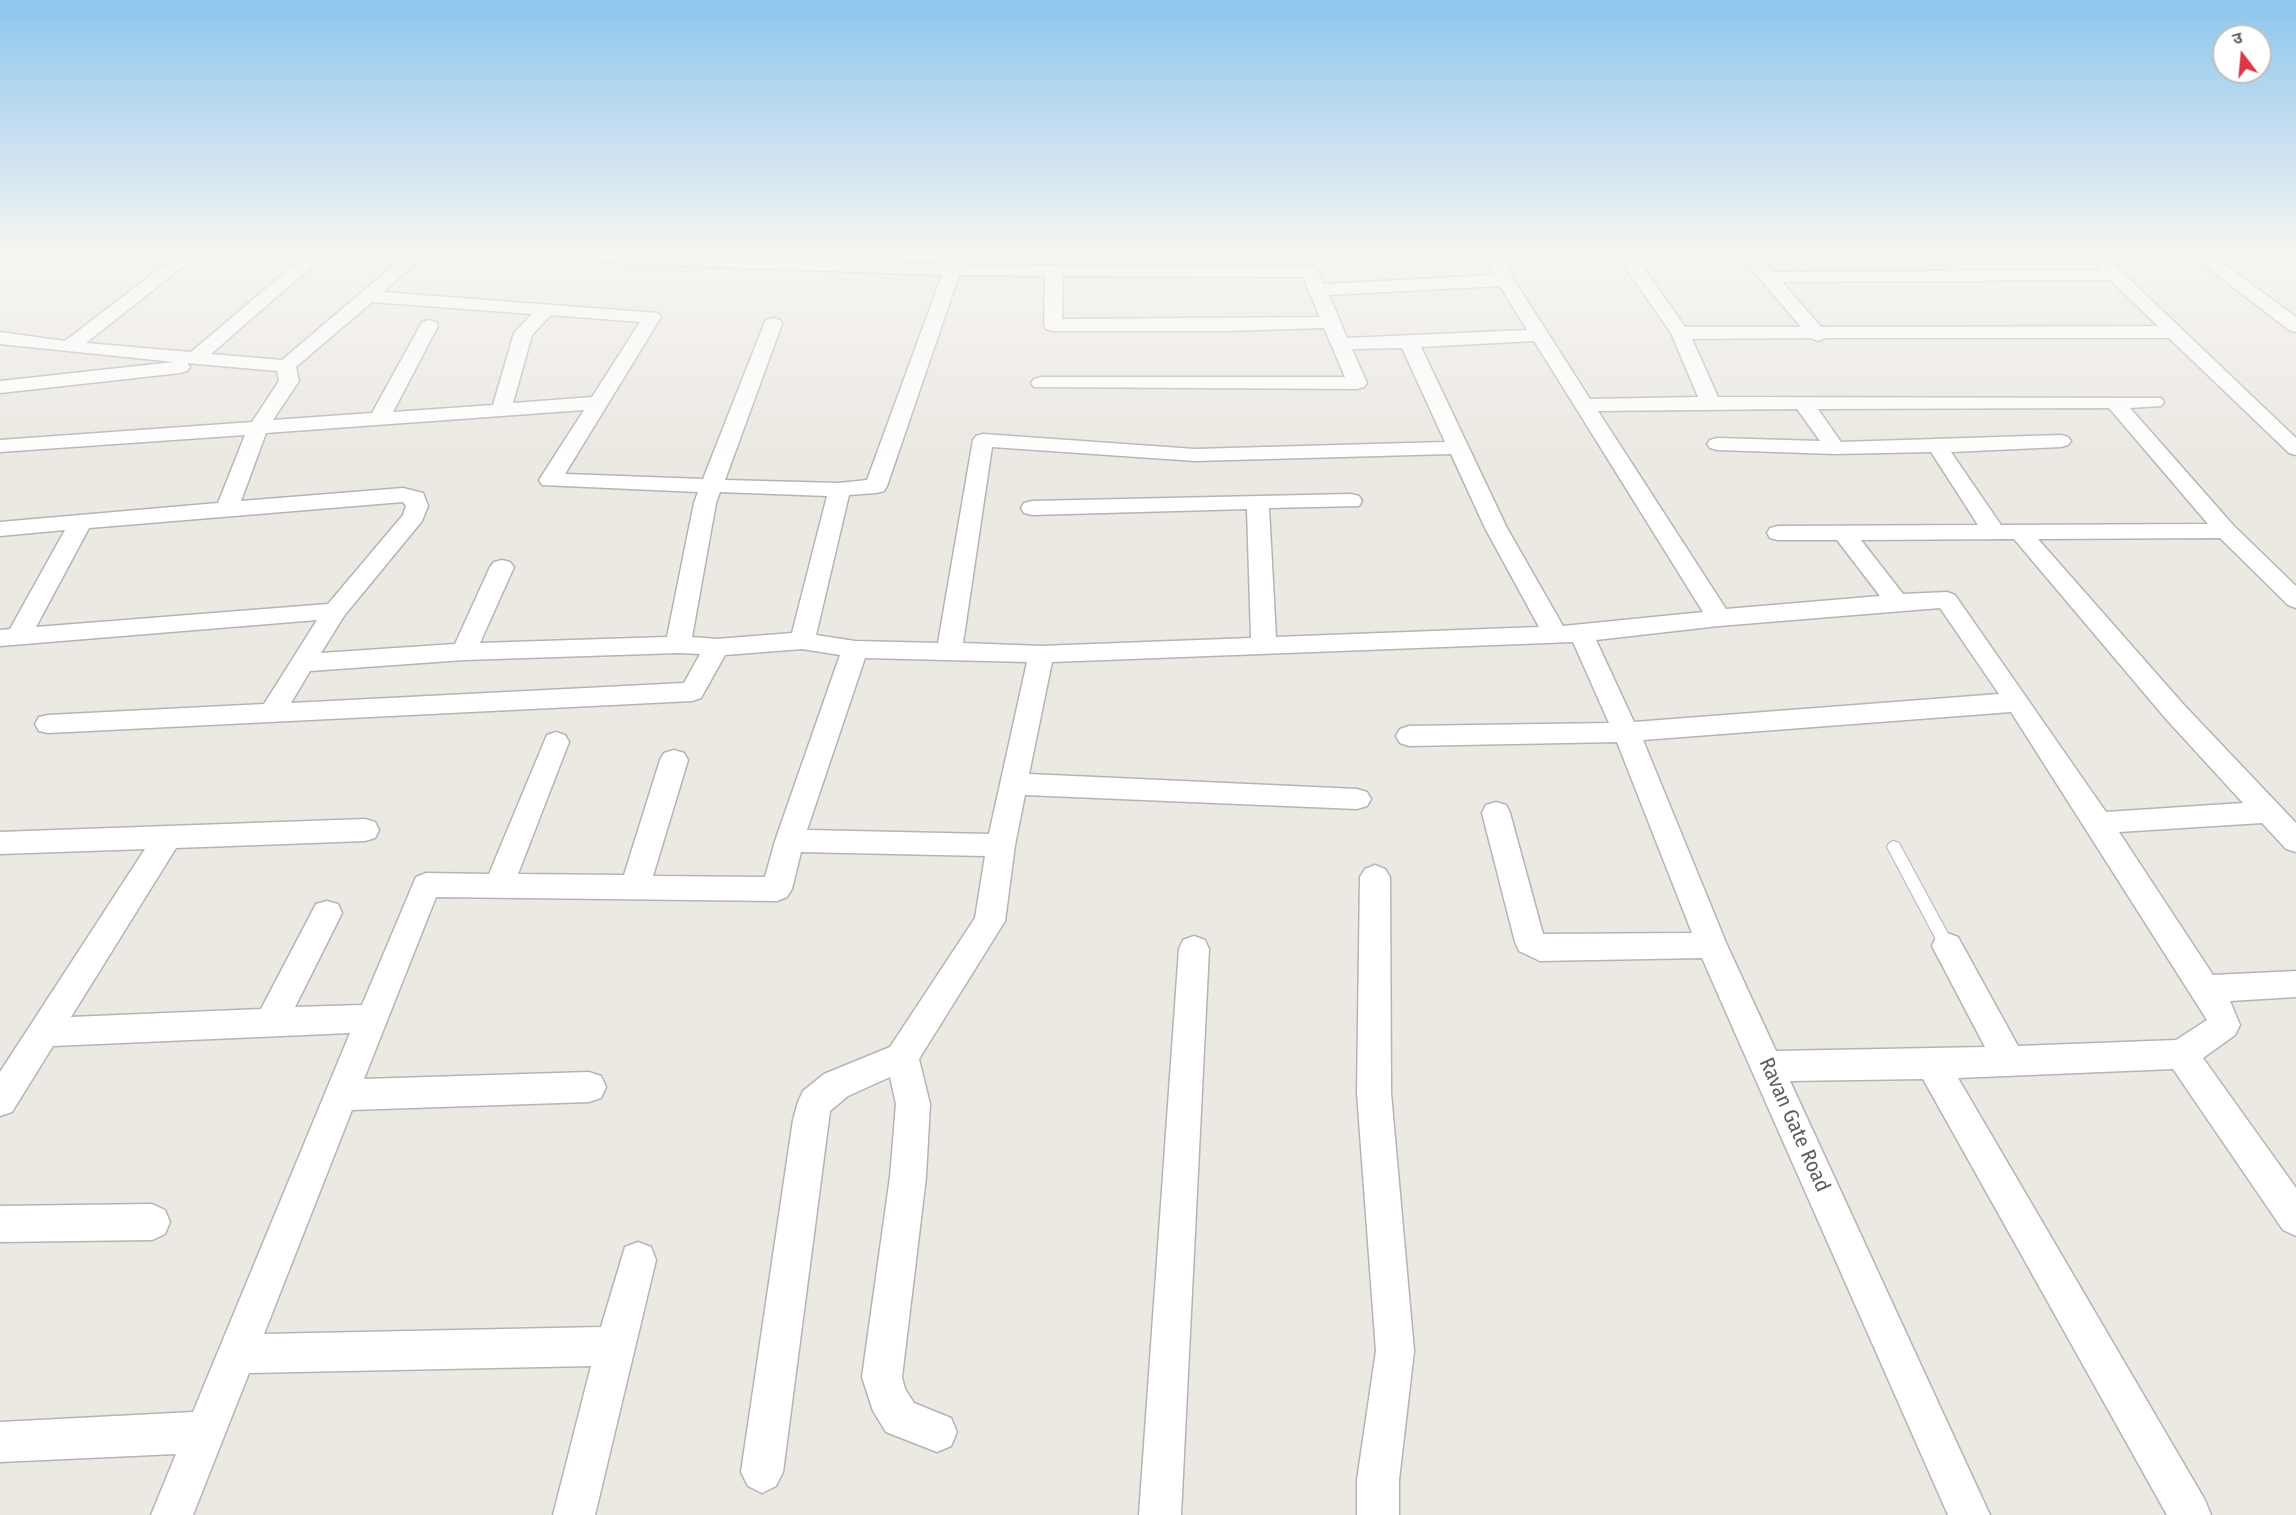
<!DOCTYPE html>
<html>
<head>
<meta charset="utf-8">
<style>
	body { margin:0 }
	#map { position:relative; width:2296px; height:1515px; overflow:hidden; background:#ece8e2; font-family:"Fira Sans Condensed","Noto Sans Devanagari",sans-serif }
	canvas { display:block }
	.north { position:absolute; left:2212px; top:24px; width:60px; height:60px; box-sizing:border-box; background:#fff; border:2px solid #bdbfc0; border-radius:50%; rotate:344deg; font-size:16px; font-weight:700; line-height:24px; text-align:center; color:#5a5f61 }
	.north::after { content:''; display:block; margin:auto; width:21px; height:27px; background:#db3844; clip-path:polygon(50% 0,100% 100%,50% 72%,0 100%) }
</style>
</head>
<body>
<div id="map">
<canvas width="2296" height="1515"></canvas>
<div class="north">उ</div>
</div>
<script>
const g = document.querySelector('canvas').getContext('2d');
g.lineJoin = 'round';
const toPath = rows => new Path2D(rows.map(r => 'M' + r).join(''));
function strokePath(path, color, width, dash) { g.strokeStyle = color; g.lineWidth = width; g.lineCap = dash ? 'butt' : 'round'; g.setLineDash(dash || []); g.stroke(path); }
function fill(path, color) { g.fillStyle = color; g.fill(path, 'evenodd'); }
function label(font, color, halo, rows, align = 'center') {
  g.font = font + ' "Fira Sans Condensed",sans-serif'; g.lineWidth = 5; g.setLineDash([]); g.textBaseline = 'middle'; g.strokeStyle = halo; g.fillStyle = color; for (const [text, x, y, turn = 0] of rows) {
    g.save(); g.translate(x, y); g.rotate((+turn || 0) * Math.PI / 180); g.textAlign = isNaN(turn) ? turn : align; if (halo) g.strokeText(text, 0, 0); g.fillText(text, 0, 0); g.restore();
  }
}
const service = toPath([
	[1894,841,1899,843,1952,941,1955,946,1952,951,1947,952,1942,951,1887,847,1889,843,1894,841]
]);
const minor = toPath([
	[180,253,200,253,86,343,191,352,308,253,327,253,211,354,282,360,408,253,427,253,383,292,658,313,661,317,565,474,703,479,764,324,766,320,773,318,780,320,782,324,725,480,839,483,867,480,942,275,633,264,554,258,548,257,545,253,622,253,946,265,950,253,966,253,963,265,1310,267,1316,268,1324,284,1494,275,1482,253,1500,253,1514,280,1590,399,1698,397,1671,333,1615,253,1633,253,1685,327,1801,327,1738,253,1756,253,1773,272,2100,270,2083,253,2102,253,2296,438,2296,455,2289,453,2169,338,1825,338,1818,341,1811,338,1692,339,1718,397,2161,398,2164,402,2161,406,2130,408,2234,526,2296,586,2296,608,2288,605,2220,538,2038,539,2184,705,2296,823,2296,852,2286,849,2262,823,2119,832,2213,975,2296,971,2296,997,2230,1001,2240,1025,2235,1035,2203,1058,2296,1188,2296,1236,2283,1230,2173,1069,1958,1078,2205,1500,2211,1515,2167,1515,1923,1079,1790,1081,1990,1515,1948,1515,1702,958,1540,961,1519,951,1515,942,1482,813,1486,805,1496,802,1506,805,1510,813,1543,934,1692,933,1617,742,1409,746,1400,743,1396,736,1400,729,1409,726,1609,723,1573,642,1052,662,1029,774,1357,789,1367,792,1371,799,1367,806,1357,809,1025,795,1015,845,1005,921,919,1059,930,1104,926,1177,902,1377,905,1389,914,1403,951,1418,957,1432,951,1446,937,1452,886,1432,873,1411,862,1377,890,1177,896,1104,890,1077,848,1096,830,1111,783,1472,776,1486,762,1493,748,1486,741,1472,793,1120,798,1102,803,1091,824,1074,890,1047,975,918,985,856,801,852,792,889,787,897,777,901,436,897,364,1079,589,1072,601,1076,606,1087,601,1098,589,1102,352,1110,264,1334,601,1327,625,1247,638,1242,651,1247,656,1260,595,1515,553,1515,591,1366,249,1373,193,1515,151,1515,176,1454,0,1462,0,1422,193,1412,350,1033,53,1046,12,1112,0,1116,0,1072,145,849,0,854,0,832,365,819,375,822,379,830,375,838,365,841,176,848,71,1017,261,1009,316,904,327,901,338,904,342,913,295,1007,362,1005,416,877,426,873,489,874,547,735,556,732,565,735,569,742,518,874,624,875,660,760,664,753,674,750,684,753,688,760,653,876,765,877,775,841,840,655,802,649,725,655,701,698,692,701,48,733,39,731,35,724,39,717,48,715,264,704,317,620,0,646,0,630,10,629,65,530,0,536,0,522,218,503,245,435,0,452,0,440,252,422,279,381,277,371,187,363,190,367,187,371,180,373,0,393,0,381,174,362,0,344,0,332,65,341,180,253],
	[959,275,1045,276,1044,325,1046,329,1053,331,1226,331,1324,328,1345,377,1041,377,1034,379,1031,383,1034,387,1357,389,1364,387,1367,383,1352,349,1402,348,1445,442,1195,449,983,434,976,436,973,440,938,643,855,641,816,635,849,495,876,493,884,491,887,486,959,275],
	[1063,276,1303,277,1320,317,1062,319,1063,276],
	[2110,280,2158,326,1821,327,1782,282,2110,280],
	[1500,286,1527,330,1347,338,1329,295,1500,286],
	[372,302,532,314,514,333,493,405,393,412,438,326,436,322,429,320,422,322,420,326,372,413,273,420,299,381,296,367,372,302],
	[551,315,640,322,592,397,513,403,532,335,551,315],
	[1534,341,1574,405,1703,612,1563,626,1507,528,1421,347,1534,341],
	[2109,408,2208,524,2001,525,1951,452,2061,447,2068,445,2071,441,2068,437,2061,435,1841,442,1818,409,2109,408],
	[1797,409,1820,441,1717,438,1710,440,1707,444,1710,448,1717,450,1835,454,1931,452,1978,525,1778,526,1770,528,1767,533,1770,538,1778,540,1837,540,1880,596,1726,609,1598,411,1797,409],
	[584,410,539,480,542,485,698,492,694,503,667,637,480,643,514,567,510,562,502,560,494,562,490,567,455,644,321,653,344,616,422,521,428,506,423,493,403,488,241,501,266,433,584,410],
	[992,447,1195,461,1451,454,1485,528,1539,627,1276,637,1269,508,1359,506,1362,501,1359,496,1351,494,1032,501,1024,503,1021,508,1024,513,1032,515,1247,509,1251,638,1041,646,963,643,992,447],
	[720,492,827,496,792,633,717,639,692,637,716,503,720,492],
	[403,502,406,506,403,515,328,604,36,627,89,528,403,502],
	[2014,539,2166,719,2243,803,2106,812,1955,595,1947,592,1903,594,1861,540,2014,539],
	[1940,608,1999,694,1634,722,1596,640,1719,626,1940,608],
	[678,653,700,654,684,683,291,703,310,671,464,660,678,653],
	[865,658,1027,662,989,834,807,830,865,658],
	[2011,712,2207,1020,2176,1040,2018,1046,1958,937,1947,933,1936,937,1932,946,1985,1047,1776,1051,1727,945,1643,740,2011,712],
	[2189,253,2209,253,2296,317,2296,332,2289,330,2189,253],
	[2285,253,2296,253,2296,260,2290,259,2285,253],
	[1375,865,1385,869,1390,877,1391,1093,1414,1351,1399,1480,1399,1515,1357,1515,1357,1480,1376,1351,1357,1093,1360,877,1365,869,1375,865],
	[1194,936,1205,940,1209,949,1181,1515,1139,1515,1179,949,1183,940,1194,936],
	[152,1204,165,1210,170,1222,165,1234,152,1240,0,1242,0,1206,152,1204]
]);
const nearStreetnames = [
	["Ravan Gate Road",1794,1125,66]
];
strokePath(service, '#b2b5b8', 2);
strokePath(minor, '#b2b5b8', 3);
fill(service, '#fff');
fill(minor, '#fff');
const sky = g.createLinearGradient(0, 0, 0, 465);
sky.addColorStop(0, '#8dc6ee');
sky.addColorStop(0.54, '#f6f5f2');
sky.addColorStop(1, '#f6f5f200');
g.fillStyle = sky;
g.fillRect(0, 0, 2296, 465);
label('21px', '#5a5f61', '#fff', nearStreetnames);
</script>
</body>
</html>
